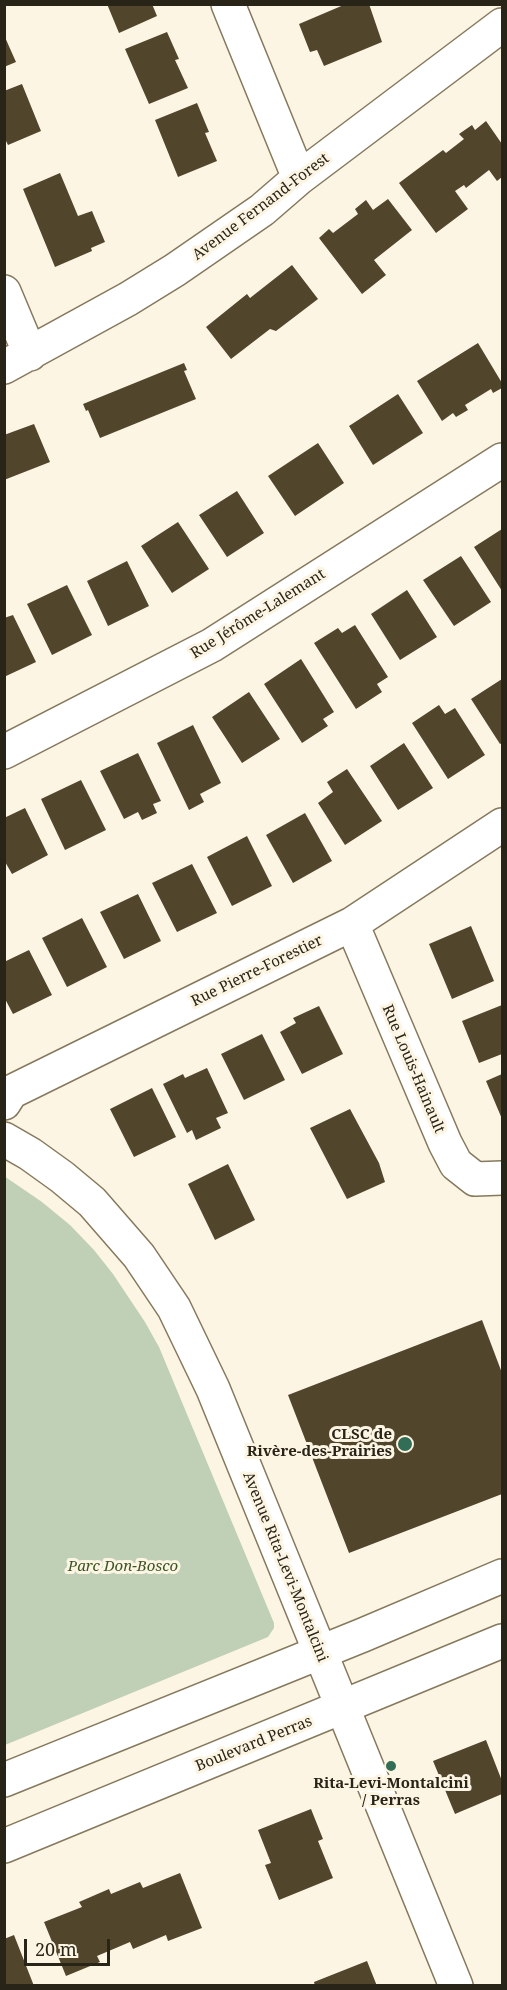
<!DOCTYPE html>
<html>
<head>
<meta charset="utf-8">
<style>
	body { margin:0 }
	#map { position:relative; width:507px; height:1990px; overflow:hidden; background:#fdf5e3; font-family:"Noto Serif",serif }
	canvas { display:block }
	.frame { position:absolute; inset:0; border:6px solid #292418; pointer-events:none }
	.scale { position:absolute; left:24px; top:1939px; width:86px; height:27px; box-sizing:border-box; border:3px solid #292418; border-top:0; padding-left:8px; font-size:18px; line-height:21px; white-space:nowrap; color:#292418; -webkit-text-stroke:4px #fdf5e3; paint-order:stroke }
</style>
</head>
<body>
<div id="map">
<canvas width="507" height="1990"></canvas>
<div class="frame"></div>
<div class="scale">20 m</div>
</div>
<script>
const g = document.querySelector('canvas').getContext('2d');
g.lineJoin = 'round';
function fill(path, color) { g.fillStyle = color; g.fill(path, 'evenodd'); }
const toPath = rows => new Path2D(rows.map(r => 'M' + r).join(''));
function strokePath(path, color, width, dash) { g.strokeStyle = color; g.lineWidth = width; g.lineCap = dash ? 'butt' : 'round'; g.setLineDash(dash || []); g.stroke(path); }
function label(font, color, halo, rows, align = 'center') {
  g.font = font + ' "Noto Serif",serif'; g.lineWidth = 6; g.setLineDash([]); g.textBaseline = 'middle'; g.strokeStyle = halo; g.fillStyle = color; for (const [text, x, y, turn = 0] of rows) {
    g.save(); g.translate(x, y); g.rotate((+turn || 0) * Math.PI / 180); g.textAlign = isNaN(turn) ? turn : align; if (halo) g.strokeText(text, 0, 0); g.fillText(text, 0, 0); g.restore();
  }
}
const green = toPath([
	[4,1176,42,1202,70,1225,94,1250,113,1274,145,1322,159,1347,274,1623,274,1628,268,1637,5,1745]
]);
const building = toPath([
	[107,4,152,4,157,16,119,33],
	[346,4,369,4,382,42,324,66,317,50,310,52,299,24],
	[167,32,179,59,175,60,188,88,149,104,125,49],
	[4,35,16,62,4,67],
	[22,84,41,131,8,145,4,137,4,91],
	[197,103,209,132,205,133,217,161,178,177,155,120],
	[486,121,502,144,502,177,497,181,489,170,466,188,464,185,455,191,468,209,436,233,399,183,443,150,446,153,464,139,459,134,472,125,475,130],
	[60,173,78,216,92,211,105,242,91,248,92,251,55,267,23,189],
	[388,199,412,230,374,260,386,275,362,294,319,238,329,229,333,233,358,214,355,209,366,200,373,210],
	[292,265,318,299,276,331,270,329,231,359,206,327,247,294,250,298],
	[478,343,502,383,502,388,493,393,491,389,465,405,468,410,456,417,453,413,442,421,417,381],
	[184,363,187,370,184,371,196,399,100,438,88,410,86,411,83,404],
	[398,394,423,433,373,465,349,426],
	[34,424,50,462,4,480,4,435],
	[318,443,344,483,295,516,268,476],
	[237,491,264,533,227,557,199,515],
	[178,522,209,569,172,593,141,546],
	[502,529,502,591,474,547],
	[461,556,491,602,454,626,423,580],
	[127,561,149,606,108,626,87,581],
	[67,585,92,635,52,655,27,604],
	[407,590,437,637,400,660,371,614],
	[13,615,36,662,4,677,4,618],
	[355,625,388,677,377,684,382,692,356,709,314,643,338,628,342,633],
	[301,659,334,712,323,719,328,726,302,743,264,684],
	[502,679,502,743,500,744,471,699],
	[249,692,280,739,242,763,212,717],
	[439,705,445,714,455,708,485,755,448,779,412,723],
	[193,725,221,783,200,794,204,802,189,810,157,743],
	[404,743,433,788,398,810,370,766],
	[138,753,161,801,153,804,157,813,142,820,138,812,124,819,100,771],
	[347,769,382,821,345,845,318,803,333,792,327,782],
	[81,780,106,830,65,850,41,799],
	[25,808,48,855,12,874,4,860,4,818],
	[305,813,332,861,293,883,266,835],
	[247,836,272,886,232,906,207,857],
	[192,864,217,913,177,932,152,883],
	[138,894,161,941,124,959,100,912],
	[82,918,107,967,67,987,42,938],
	[471,926,494,981,452,999,429,944],
	[29,950,52,995,13,1014,4,997,4,962],
	[502,1005,502,1054,479,1063,462,1021],
	[319,1006,343,1054,302,1074,280,1032,296,1023,293,1018],
	[262,1034,285,1080,244,1100,221,1054],
	[207,1068,228,1113,216,1118,221,1128,196,1140,192,1130,187,1133,163,1084,183,1074,185,1078],
	[502,1074,502,1119,486,1081],
	[152,1088,176,1137,134,1157,110,1109],
	[350,1109,379,1163,385,1182,347,1199,310,1128],
	[228,1164,255,1220,215,1240,188,1184],
	[482,1320,502,1373,502,1494,349,1553,288,1395],
	[486,1740,502,1781,502,1794,455,1814,433,1761],
	[311,1809,323,1839,318,1841,333,1878,279,1900,265,1865,271,1863,258,1830],
	[180,1873,202,1928,168,1941,166,1935,133,1949,130,1942,97,1956,100,1962,66,1976,44,1922,82,1907,79,1902,109,1889,111,1894,140,1882,143,1888],
	[14,1935,34,1986,4,1986,4,1939],
	[367,1961,377,1986,315,1986,314,1982]
]);
const minor = toPath([
	[228,4,299,178],
	[4,292,30,354],
	[4,367,128,299,175,270,262,210,299,178,502,25],
	[4,752,212,645,502,460],
	[352,924,445,1143,456,1164,475,1179,502,1178],
	[4,1103,11,1092,352,924,502,825],
	[4,1139,30,1154,62,1177,92,1202,139,1256,174,1308,213,1389,456,1986]
]);
const major = toPath([
	[4,1780,363,1635,502,1576],
	[4,1846,502,1641]
]);
const markers = [
	[405,1444,8,"#316d57"],
	[391,1766,6,"#316d57"]
];
const streetNames = [
	["Avenue Fernand-Forest",261,207,-37],
	["Rue Jérôme-Lalemant",258,614,-32],
	["Rue Pierre-Forestier",257,971,-26],
	["Rue Louis-Hainault",413,1069,67],
	["Avenue Rita-Levi-Montalcini",285,1567,68],
	["Boulevard Perras",254,1744,-22]
];
const poiNames = [
	["CLSC de",392,1435],
	["Rivère-des-Prairies",392,1452],
	["Rita-Levi-Montalcini",391,1784,"center"],
	["/ Perras",391,1801,"center"]
];
const parkNames = [
	["Parc Don-Bosco",123,1567]
];
fill(green, '#c0d0b6');
fill(building, '#51462c');
strokePath(minor, '#85795d', 36);
strokePath(major, '#85795d', 36);
strokePath(minor, '#fff', 33);
strokePath(major, '#fff', 33);
for (const [x, y, r, color] of markers) { const dot = new Path2D(); dot.arc(x, y, r, 0, 2 * Math.PI); g.fillStyle = color; g.fill(dot); strokePath(dot, '#fdf5e3', 2); }
label('15px', '#292418', '#fdf5e3', streetNames);
label('bold 15px', '#292418', '#fdf5e3', poiNames, 'right');
label('italic 15px', '#3a5424', '#fdf5e3', parkNames);
</script>
</body>
</html>
